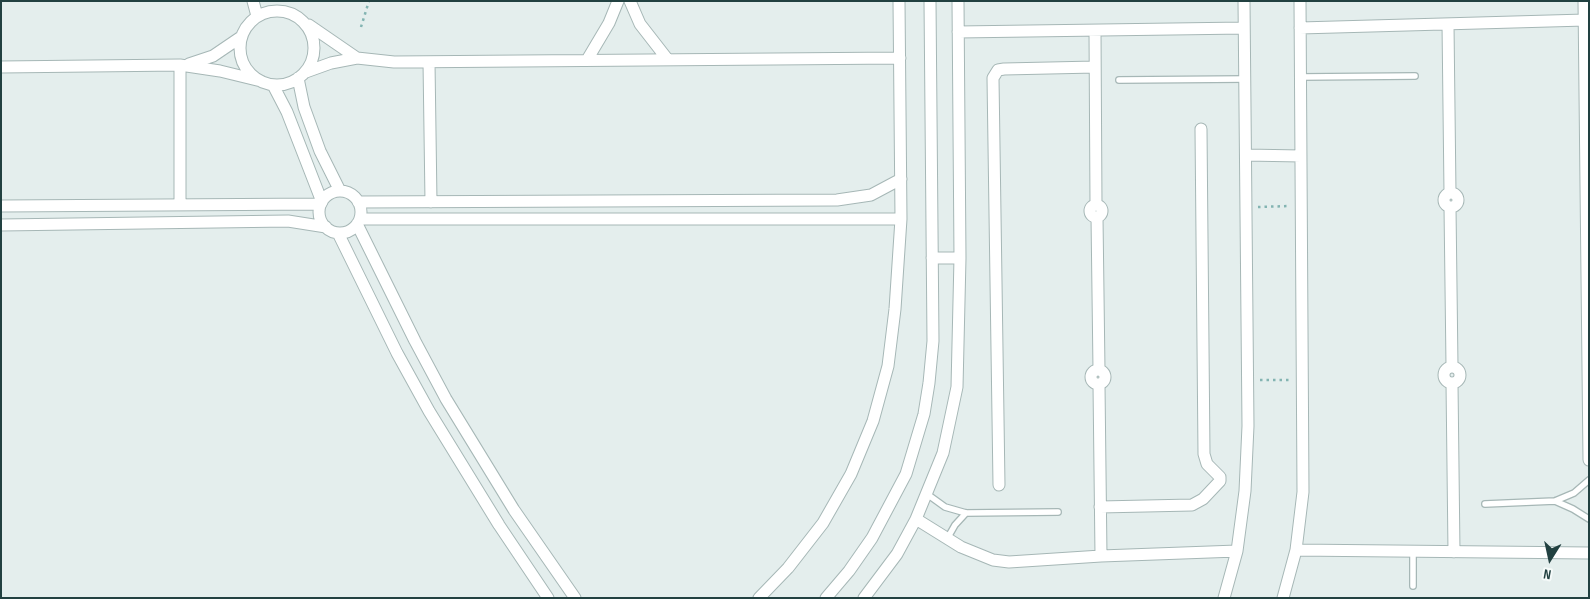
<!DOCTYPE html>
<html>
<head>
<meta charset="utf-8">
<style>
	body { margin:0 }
	#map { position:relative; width:1590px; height:599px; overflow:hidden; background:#e4eeed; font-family:"Sofia Sans Condensed",sans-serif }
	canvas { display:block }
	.frame { position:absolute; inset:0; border:2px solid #224141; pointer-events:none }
	.north { position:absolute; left:1525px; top:534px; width:50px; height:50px; -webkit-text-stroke:4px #f5faf9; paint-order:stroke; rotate:190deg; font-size:14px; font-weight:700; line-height:20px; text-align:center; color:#224141 }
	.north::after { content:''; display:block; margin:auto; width:18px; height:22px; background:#224141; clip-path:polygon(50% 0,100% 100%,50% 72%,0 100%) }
</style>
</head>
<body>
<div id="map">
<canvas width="1590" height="599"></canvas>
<div class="frame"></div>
<div class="north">N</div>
</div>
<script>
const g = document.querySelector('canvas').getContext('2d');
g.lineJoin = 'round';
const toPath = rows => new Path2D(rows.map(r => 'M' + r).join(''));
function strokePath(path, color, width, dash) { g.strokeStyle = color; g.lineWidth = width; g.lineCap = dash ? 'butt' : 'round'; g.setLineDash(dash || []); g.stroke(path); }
const path = toPath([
	[361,27,369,1],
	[1258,207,1290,206],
	[1260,380,1292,380]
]);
const lane = toPath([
	[1301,77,1415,76],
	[1119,80,1245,79],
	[927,494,945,507,966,513,1058,512],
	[1555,501,1573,509,1589,519],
	[1485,504,1555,501,1574,493,1589,480],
	[947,539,955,525,966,513],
	[1413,551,1413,586]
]);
const street = toPath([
	[253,1,257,16],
	[630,1,640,24,668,60],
	[1584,1,1589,460],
	'240 48a37 37 0 1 1 74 0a37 37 0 1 1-74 0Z',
	[1448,24,1450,193],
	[309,25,357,58],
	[1300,28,1585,20],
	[1095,31,1096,205],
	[958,32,1244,28],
	[587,60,609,23,618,1],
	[429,62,431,202],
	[189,64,213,56,241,37],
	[180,65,180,204],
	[1,67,180,65,220,71,261,81],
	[306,72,331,63,357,58,394,62,900,58],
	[298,78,304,107,320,151,340,191],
	[273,85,287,112,322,202],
	[1246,155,1301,156],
	'319 212a21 21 0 1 1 42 0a21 21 0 1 1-42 0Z',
	'1444 200a7 7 0 1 1 14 0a7 7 0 1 1-14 0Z',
	[358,202,837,200,871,195,901,179],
	'1090 211a6 6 0 1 1 12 0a6 6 0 1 1-12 0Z',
	[1,206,321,204],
	[1450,207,1452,366],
	[1097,217,1099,370],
	[360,219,901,219],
	[357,224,415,341,446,399,514,510,575,598],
	[1,225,288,221,326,227],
	[338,233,397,353,429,411,499,525,548,598],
	[932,258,960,258],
	'1444 375a8 8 0 1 1 16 0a8 8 0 1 1-16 0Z',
	'1091 377a7 7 0 1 1 14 0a7 7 0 1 1-14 0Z',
	[1452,383,1454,552],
	[1099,385,1101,556],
	[999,485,993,78,998,70,1004,69,1095,67],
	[1100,507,1192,505,1203,499,1220,481,1220,477,1207,464,1204,454,1201,129],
	[916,519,961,547,993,560,1009,562,1101,556,1237,551],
	[1296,550,1589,553],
	[759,598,788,568,823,523,851,474,873,421,888,366,895,309,901,219,899,1],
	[826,598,849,571,872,538,906,474,924,414,929,383,933,341,930,1],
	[864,598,897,554,916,519,943,453,957,387,960,258,958,1],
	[1224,598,1237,551,1245,491,1248,426,1244,1],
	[1283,598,1296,550,1303,492,1300,1]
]);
strokePath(lane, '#a6b7b6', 8);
strokePath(street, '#a6b7b6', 13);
strokePath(path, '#83b4b2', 2.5, [2.5, 4]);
strokePath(lane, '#fff', 5.5);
strokePath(street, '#fff', 11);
</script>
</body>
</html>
